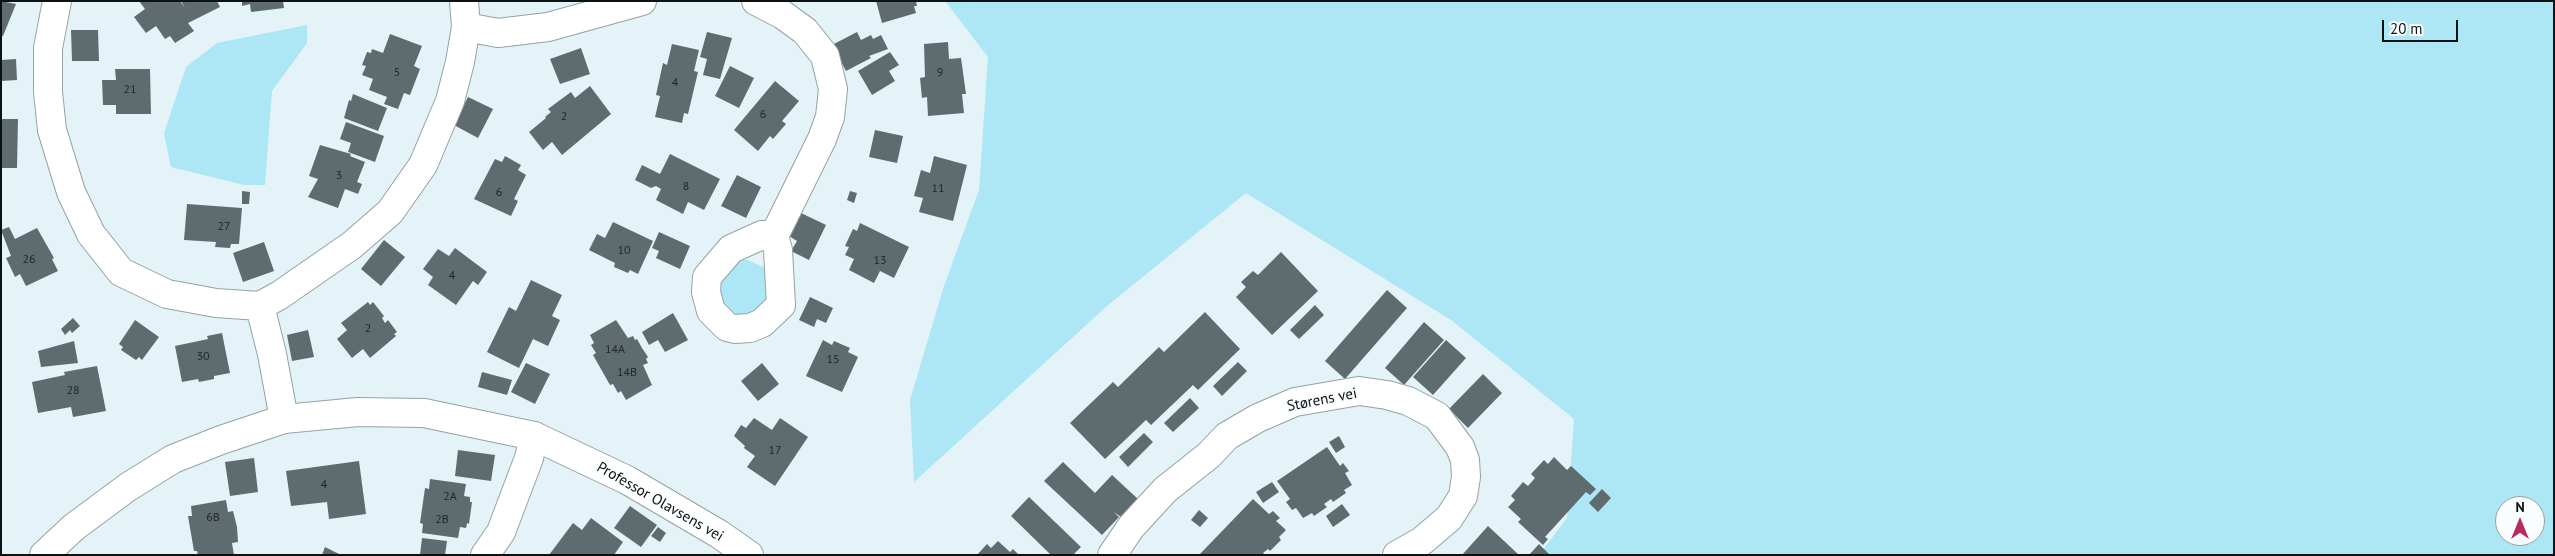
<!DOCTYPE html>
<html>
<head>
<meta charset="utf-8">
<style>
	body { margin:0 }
	#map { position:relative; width:2555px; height:556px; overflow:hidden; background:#e4f3f7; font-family:"PT Sans",sans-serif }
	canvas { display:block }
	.frame { position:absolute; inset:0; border:2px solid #0c1112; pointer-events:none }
	.north { position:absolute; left:2495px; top:496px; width:50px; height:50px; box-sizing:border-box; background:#fafdfe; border:1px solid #9b9fa0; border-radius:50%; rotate:0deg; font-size:14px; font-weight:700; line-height:20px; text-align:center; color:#0c1112 }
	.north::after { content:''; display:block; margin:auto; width:18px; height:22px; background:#b92b5e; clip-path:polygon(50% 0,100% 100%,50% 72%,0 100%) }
	.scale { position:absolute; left:2382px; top:20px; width:76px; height:22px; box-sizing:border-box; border:2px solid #0c1112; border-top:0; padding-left:6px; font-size:15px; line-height:18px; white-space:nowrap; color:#0c1112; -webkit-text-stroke:4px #fafdfe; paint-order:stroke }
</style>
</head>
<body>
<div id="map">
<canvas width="2555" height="556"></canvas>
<div class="frame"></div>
<div class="north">N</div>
<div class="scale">20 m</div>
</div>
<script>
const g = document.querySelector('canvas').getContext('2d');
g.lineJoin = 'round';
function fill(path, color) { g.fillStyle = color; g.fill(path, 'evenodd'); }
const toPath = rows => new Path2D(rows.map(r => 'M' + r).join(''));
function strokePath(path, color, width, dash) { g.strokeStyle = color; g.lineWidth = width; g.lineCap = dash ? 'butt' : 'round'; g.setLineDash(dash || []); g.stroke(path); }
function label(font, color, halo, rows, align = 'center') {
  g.font = font + ' "PT Sans",sans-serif'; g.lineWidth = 4; g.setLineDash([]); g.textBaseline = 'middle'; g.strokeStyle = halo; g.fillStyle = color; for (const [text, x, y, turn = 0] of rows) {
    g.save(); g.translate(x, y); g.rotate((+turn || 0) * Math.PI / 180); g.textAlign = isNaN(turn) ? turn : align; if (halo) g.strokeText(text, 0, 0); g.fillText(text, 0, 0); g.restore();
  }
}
const green = toPath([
	[945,1,2554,1,2554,555,1539,555,1567,518,1574,419,1451,320,1246,193,1107,306,914,482,910,400,944,286,979,190,988,57],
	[2505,506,2535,506,2535,536,2505,536],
	[307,25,307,43,272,91,265,185,244,185,171,167,164,133,186,67,217,43],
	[738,260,748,260,767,269,775,289,753,320,725,314,715,278]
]);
const building = toPath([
	[1,1,16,4,3,36,1,36],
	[139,1,180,1,185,8,181,1,217,1,220,7,188,23,194,31,175,43,170,36,165,39,156,26,146,33,134,17,145,9],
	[242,1,283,1,284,8,251,12,250,4,242,6],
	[876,1,916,1,917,6,914,6,916,13,882,23],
	[71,30,98,30,99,61,72,61],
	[707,32,732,38,720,79,703,75,707,59,700,57],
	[857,32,861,40,871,35,873,39,881,35,888,49,869,56,871,58,846,71,832,45],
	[390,34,422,46,414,66,420,69,410,95,404,93,398,109,384,104,387,97,369,90,373,79,362,75,366,66,362,65,367,52,371,53,372,49,383,53],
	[948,42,949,59,961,58,966,94,962,94,964,113,928,116,927,97,922,98,920,78,925,77,924,44],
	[672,44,699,50,694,71,698,72,688,114,684,113,682,123,655,117,660,96,656,95,663,63,667,65],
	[581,48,590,74,560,84,550,59],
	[890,52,899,65,889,71,895,81,872,95,858,71],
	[16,59,17,80,1,81,1,60],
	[730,66,754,78,739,108,715,96],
	[115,69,150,69,151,114,116,114,116,105,103,105,102,80,116,80],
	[775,81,799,101,782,121,786,124,773,139,770,136,758,151,734,130],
	[590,86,611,114,562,155,552,142,543,150,529,132,546,118,545,117,551,112,548,109,571,92,575,98],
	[353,94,387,108,378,131,344,118,349,100,351,101],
	[468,97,493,109,478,138,454,125],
	[1,119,18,119,17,168,1,168],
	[346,122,384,136,375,162,348,152,351,143,340,139],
	[875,130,903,136,897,163,869,157],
	[320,145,351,154,350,156,365,162,357,182,362,184,358,194,345,189,338,208,308,197,318,179,309,176],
	[670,154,720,179,704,210,688,202,683,214,656,200,661,189,656,186,651,188,635,180,642,165,660,174],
	[505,156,521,165,518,170,526,175,514,199,518,201,511,216,474,199,495,159,502,162],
	[934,156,967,165,953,221,919,212,923,198,914,196,921,170,930,173],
	[737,175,761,187,746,218,721,206],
	[242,191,250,192,249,204,242,204],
	[850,191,857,193,854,203,847,200],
	[187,204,242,208,239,244,231,244,230,248,215,247,216,242,184,240],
	[801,213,826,225,809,260,791,251,797,241,789,236],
	[613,222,653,241,638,274,630,270,628,273,614,267,615,263,589,250,597,234,605,238],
	[860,223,909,247,894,278,880,271,874,283,849,270,854,259,845,255,849,247,845,246,853,229,857,231],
	[9,227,15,239,37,228,54,258,52,259,58,271,26,286,20,274,15,277,6,258,11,256,1,230],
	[659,232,690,246,680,269,656,258,659,251,652,248],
	[384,240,405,257,381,286,361,269],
	[264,242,274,271,243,282,233,253],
	[455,248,487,272,478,285,473,281,456,305,428,285,433,277,423,269,438,249,449,256],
	[1281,252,1318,291,1272,335,1236,297,1246,287,1241,282,1253,271,1258,275],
	[531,280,562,295,552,316,560,320,548,346,533,339,519,368,487,352,509,307,516,311],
	[1387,290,1407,308,1345,379,1325,361],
	[810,297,833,308,826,323,817,319,814,327,799,320],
	[368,302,370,305,373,302,384,316,382,318,385,323,388,320,397,332,394,334,396,336,370,358,363,349,352,358,337,339,347,330,341,323],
	[1315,305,1324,315,1299,339,1290,330],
	[1205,312,1240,349,1198,390,1193,385,1151,425,1146,420,1105,459,1070,423,1113,382,1118,387,1159,347,1164,352],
	[673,313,688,340,665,352,658,340,649,345,642,332],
	[73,318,80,326,72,333,70,330,65,335,61,329],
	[135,320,159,337,142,360,139,357,136,360,121,350,123,347,119,344],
	[616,320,628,338,633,336,635,340,637,339,642,348,648,357,646,359,648,363,643,365,652,385,626,400,621,391,618,393,613,384,610,385,593,355,596,353,591,345,594,343,590,335],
	[1424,322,1444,340,1404,385,1385,368],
	[308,330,314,357,292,361,287,335],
	[222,333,230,373,214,376,214,379,199,382,198,379,182,382,175,346,208,339,207,336],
	[823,340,832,345,834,341,850,348,848,352,858,357,842,392,806,376],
	[1446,340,1466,358,1433,395,1413,377],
	[74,341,78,363,41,367,38,351],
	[1238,362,1247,371,1222,396,1213,386],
	[526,363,550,374,535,404,511,392],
	[762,363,779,384,758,401,741,381],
	[97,366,106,411,73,417,71,407,38,413,32,382,65,375,64,372],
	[482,372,512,380,507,395,478,387],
	[1483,374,1502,393,1468,428,1449,409],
	[1190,398,1199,408,1173,432,1164,423],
	[754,418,772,430,780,418,808,437,775,486,747,467,755,456,744,448,745,446,734,436,741,425,746,428],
	[1144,433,1153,442,1128,467,1119,457],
	[1339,436,1345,447,1336,453,1329,442],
	[1327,447,1340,466,1343,463,1349,471,1345,473,1352,485,1344,490,1346,493,1333,502,1331,499,1324,504,1327,507,1314,516,1312,513,1303,518,1296,508,1292,510,1286,502,1290,499,1277,481],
	[458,450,495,455,491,481,455,476],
	[1554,457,1567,470,1571,466,1596,489,1590,495,1586,492,1545,537,1548,539,1543,545,1518,522,1521,519,1508,507,1515,500,1511,496,1523,482,1528,486,1535,478,1531,474,1544,460,1548,464],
	[254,458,258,492,230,496,225,462],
	[359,461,366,514,329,519,327,502,291,506,286,471],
	[1063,462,1095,493,1112,475,1138,499,1121,517,1114,512,1119,517,1102,535,1044,481],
	[430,479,466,484,464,496,470,497,470,502,472,502,469,524,467,523,466,528,460,527,458,538,422,533,423,524,420,523,425,488,429,489],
	[1272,482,1279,492,1263,503,1256,492],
	[1602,489,1611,498,1598,512,1589,503],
	[1029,497,1081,547,1073,555,1051,555,1011,516],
	[1253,499,1269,514,1273,511,1280,518,1276,521,1286,530,1279,537,1281,540,1270,551,1268,549,1263,553,1265,555,1199,555],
	[226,500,228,512,233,511,237,527,238,542,232,543,234,555,198,555,197,551,194,551,188,516,192,516,191,506],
	[1342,504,1350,515,1333,527,1326,516],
	[630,506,657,525,641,547,614,528],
	[1199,510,1208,518,1200,527,1191,520],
	[591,518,623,542,614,555,549,555,573,523,582,530],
	[1488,526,1519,555,1462,555],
	[658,527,666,533,660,542,651,536],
	[422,538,447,541,445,555,420,555],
	[998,541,1010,552,1013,549,1019,555,977,555,987,544,991,548],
	[1539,544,1550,555,1529,555],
	[325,547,341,555,322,555]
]);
const street = toPath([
	[57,1,48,48,48,92,52,130,71,192,91,234,121,272,167,294,216,303,260,306,280,295,352,245,390,212,423,165,450,101,460,62,466,27,464,1],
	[756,1,783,15,805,31,825,56,833,89,830,117,822,139,774,236,778,250,781,305,762,323,750,328,735,329,727,327,711,311,706,292,707,277,731,249,762,235,774,236],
	[466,27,498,33,548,27,642,1],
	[260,306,272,354,284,419],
	[485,555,501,532,529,458,534,436],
	[1112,555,1131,527,1165,490,1209,455,1227,436,1258,418,1295,402,1359,391,1387,395,1408,401,1437,416,1460,447,1465,460,1466,477,1463,496,1449,518,1422,541,1397,555]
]);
const secondary = toPath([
	[44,555,74,527,128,487,173,459,221,440,284,419,358,412,424,413,534,436,627,480,719,534,749,555]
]);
const numberNames = [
	["5",397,73],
	["9",940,73],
	["4",675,83],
	["21",130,90],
	["6",763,115],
	["2",564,117],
	["3",339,176],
	["8",686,187],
	["11",938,189],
	["6",499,193],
	["27",224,227],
	["10",624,251],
	["26",29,260],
	["13",880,261],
	["4",452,276],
	["2",368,329],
	["14A",615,350],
	["30",203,357],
	["15",833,360],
	["14B",627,373],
	["28",73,391],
	["17",775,451],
	["4",324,485],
	["2A",450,497],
	["6B",213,518],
	["2B",442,520]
];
const streetNames = [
	["Størens vei",1322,400,-11],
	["Professor Olavsens vei",660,502,30]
];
fill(green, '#ade6f5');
fill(building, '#5e6b6f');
strokePath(street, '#94a2a6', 30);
strokePath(secondary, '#94a2a6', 30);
strokePath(street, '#fff', 28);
strokePath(secondary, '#fff', 28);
label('12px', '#202829', null, numberNames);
label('15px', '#0c1112', '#fafdfe', streetNames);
</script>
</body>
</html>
